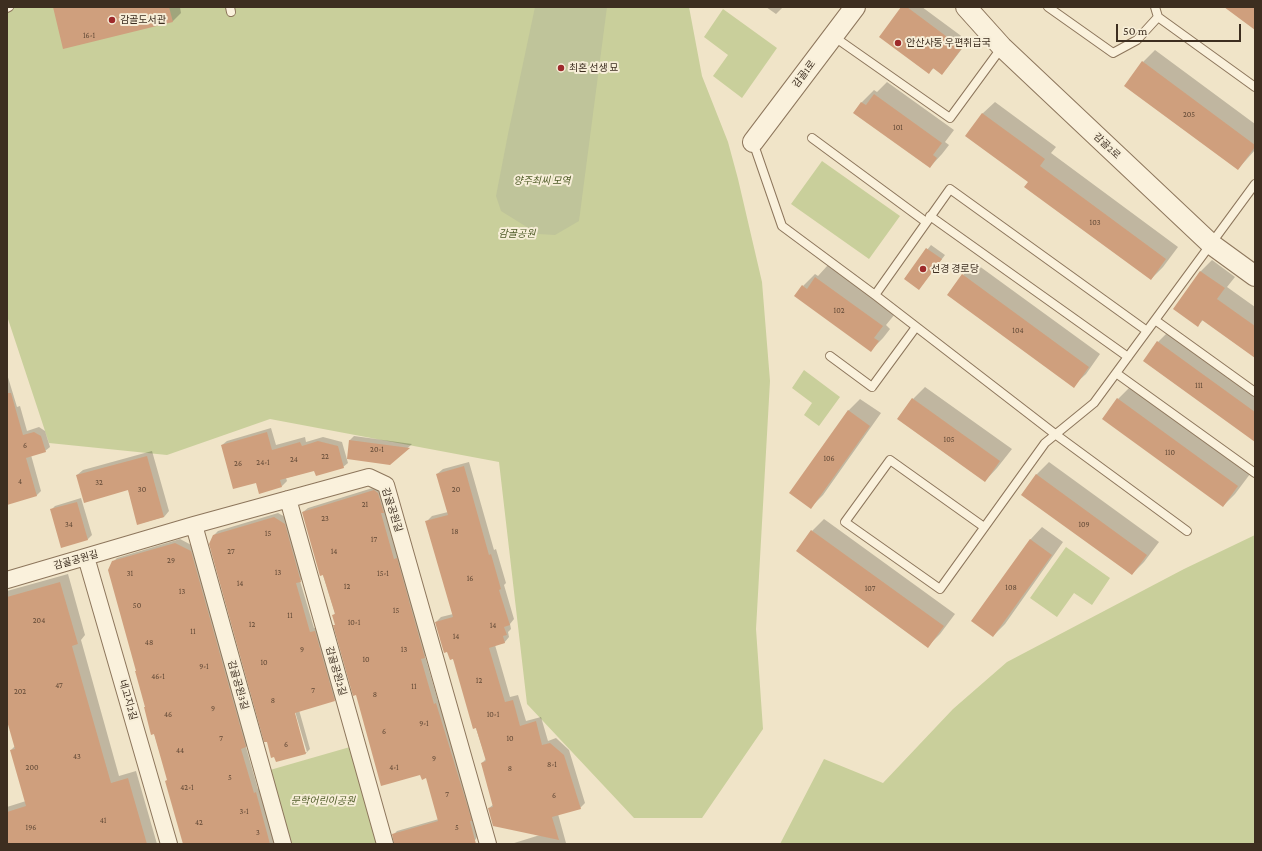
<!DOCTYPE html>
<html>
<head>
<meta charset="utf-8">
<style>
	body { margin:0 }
	#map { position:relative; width:1262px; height:851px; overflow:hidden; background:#f0e4c8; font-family:"Crimson Pro",serif }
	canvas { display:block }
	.frame { position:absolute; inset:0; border:8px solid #3d2e20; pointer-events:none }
	.scale { position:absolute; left:1116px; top:24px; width:125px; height:18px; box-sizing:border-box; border:2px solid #3d2e20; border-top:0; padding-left:5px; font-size:12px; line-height:14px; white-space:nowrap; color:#3d2e20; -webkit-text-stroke:3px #f7eed8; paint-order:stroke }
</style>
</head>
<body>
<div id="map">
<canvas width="1262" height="851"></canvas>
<div class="frame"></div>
<div class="scale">50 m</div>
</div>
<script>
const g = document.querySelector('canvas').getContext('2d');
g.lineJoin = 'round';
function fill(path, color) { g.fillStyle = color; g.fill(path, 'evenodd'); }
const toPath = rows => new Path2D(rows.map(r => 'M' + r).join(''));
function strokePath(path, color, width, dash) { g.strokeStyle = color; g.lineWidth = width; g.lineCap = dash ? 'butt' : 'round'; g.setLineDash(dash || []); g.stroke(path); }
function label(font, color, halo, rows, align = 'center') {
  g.font = font + ' "Crimson Pro","Noto Sans KR",serif'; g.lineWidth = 4; g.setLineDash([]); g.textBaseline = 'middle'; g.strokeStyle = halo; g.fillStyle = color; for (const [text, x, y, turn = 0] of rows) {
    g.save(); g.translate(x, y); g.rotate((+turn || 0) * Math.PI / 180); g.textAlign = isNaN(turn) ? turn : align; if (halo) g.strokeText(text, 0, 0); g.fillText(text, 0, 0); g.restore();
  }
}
const green = toPath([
	[7,7,689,7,702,76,728,142,738,179,762,282,770,381,756,629,763,729,702,818,634,818,527,704,499,462,270,419,167,455,49,443,7,316],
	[723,9,777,48,742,98,713,76,728,55,704,37],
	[822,161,900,216,869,259,791,204],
	[804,370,840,397,819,426,804,415,812,403,792,388],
	[1255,535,1255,844,780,844,824,759,883,783,953,709,1007,662,1184,569],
	[1066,547,1110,578,1092,605,1074,593,1057,617,1030,598],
	[350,747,378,844,292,844,270,770]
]);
const cemetery = toPath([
	[535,7,607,7,579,221,555,235,538,234,501,211,496,196,508,134]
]);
const shadow = toPath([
	[54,7,180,7,181,13,173,21],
	[766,7,783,7,776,14],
	[902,7,922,7,968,41,948,67,942,74,934,68,928,73],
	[1155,50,1255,124,1255,150,1238,169,1143,62],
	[887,82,954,130,945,142,949,145,942,154,930,167,855,112,862,102,874,90,877,92],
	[995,102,1056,147,1051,153,1178,247,1163,267,1151,279,1030,182,982,114],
	[931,245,945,255,919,289,905,278],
	[1212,260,1235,277,1227,287,1255,307,1255,357,1203,320,1198,325,1174,309,1201,271],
	[975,263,1100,354,1086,374,1073,386,963,275],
	[828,265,895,314,886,325,890,329,883,338,871,350,803,286,815,274,818,276],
	[1170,330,1255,391,1255,441,1144,361,1158,342],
	[7,374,17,407,20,406,27,431,39,427,45,431,50,447,45,451,31,455,41,491,37,495,7,504],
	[925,387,1012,449,997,468,985,481,913,399],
	[1130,387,1250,474,1235,494,1223,506,1118,399],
	[860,399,881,413,823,495,811,507,848,411],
	[271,428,276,445,305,437,306,442,323,437,342,442,348,463,343,467,315,470,286,478,287,481,282,486,260,492,256,481,222,445,227,441],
	[354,436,412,444,390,464,348,458,350,440],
	[152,451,169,511,164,517,138,524,128,489,77,475,83,470],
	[469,462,494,550,496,549,506,583,504,585,514,619,510,624,511,629,508,632,509,637,504,643,495,645,510,697,518,695,526,721,541,717,548,741,556,738,569,750,585,803,580,808,558,814,566,843,565,844,511,844,540,835,489,808,494,804,482,763,486,759,453,658,436,622,441,617,453,614,426,522,432,516,448,512,437,474,443,469],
	[1049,462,1159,542,1144,562,1132,574,1036,475],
	[379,486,429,653,425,656,438,701,440,700,478,834,476,839,471,844,395,844,393,835,397,831,439,819,427,777,336,624,334,615,335,613,303,512,308,508],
	[81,498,92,535,88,539,62,547,51,510,55,506],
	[278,513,289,519,305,576,300,581,314,628,319,627,339,696,334,700,299,710,310,749,306,753,277,761,213,536,218,531],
	[292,708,294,708,307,752,305,752],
	[824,519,955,614,940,634,928,646,812,531],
	[1042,527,1063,542,1005,624,993,636,1030,540],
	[180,539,195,547,250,742,246,747,258,789,260,788,276,844,184,844,168,779,146,707,113,562,117,558],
	[68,574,85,635,81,640,119,776,136,771,157,844,7,844,7,807,26,801,11,750,15,746,7,717,7,591]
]);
const building = toPath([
	[53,7,169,7,173,22,63,49],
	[901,7,907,7,962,48,942,75,933,68,929,74,879,37],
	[1224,7,1255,7,1255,30],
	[1142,61,1255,145,1255,147,1238,170,1124,86],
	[874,94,942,143,933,155,937,158,930,168,853,113,861,102,866,105],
	[982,113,1045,159,1040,166,1166,259,1151,280,1024,187,1028,182,965,136],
	[926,248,942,259,919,290,904,279],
	[1200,271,1225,288,1217,299,1255,326,1255,358,1202,320,1198,327,1173,309],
	[962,274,1089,367,1074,388,947,295],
	[815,277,883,326,874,338,879,341,871,352,794,296,802,285,807,289],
	[1157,341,1255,412,1255,442,1143,361],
	[7,393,11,393,23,435,34,432,41,436,46,452,26,458,37,496,7,505],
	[912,398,1000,461,985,482,897,419],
	[1117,398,1238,486,1223,507,1102,419],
	[848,410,870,426,811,509,789,493],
	[267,432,272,450,300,442,302,446,318,441,338,446,344,468,316,476,314,471,280,480,282,487,259,494,256,483,233,489,221,445],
	[349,440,410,448,390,465,347,459],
	[147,456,164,517,137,525,128,490,84,503,76,475],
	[464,466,489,555,491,554,501,589,499,590,510,625,504,627,507,635,503,636,505,643,489,648,505,702,513,700,520,726,536,721,542,745,550,743,564,755,581,809,552,817,559,840,493,826,488,808,493,807,481,763,486,761,476,728,473,729,453,659,450,660,447,652,444,653,435,622,453,617,425,521,448,515,436,474],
	[1036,474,1147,555,1132,575,1021,495],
	[374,490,378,493,384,513,381,513,394,559,397,558,425,658,421,659,434,704,436,703,447,739,472,821,470,821,476,844,394,844,392,834,438,821,426,778,422,780,420,775,381,786,356,695,353,696,333,625,335,625,332,615,335,614,323,575,320,576,302,512],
	[77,502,88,540,61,548,50,509],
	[274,517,285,524,301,582,296,583,310,632,315,631,335,701,295,713,306,754,276,762,274,757,271,758,267,742,264,742,209,544,213,535],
	[811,530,944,626,928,648,796,551],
	[1030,539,1052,555,993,637,971,621],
	[175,543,191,551,246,747,241,749,254,793,256,792,270,844,183,844,165,781,167,780,154,734,151,735,144,707,145,707,135,671,136,671,108,570,112,561],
	[60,582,78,644,72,646,111,783,128,778,147,844,7,844,7,812,26,806,10,750,15,749,7,721,7,597]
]);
const service = toPath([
	[230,7,231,12],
	[1048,7,1113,53,1137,40,1158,17],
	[1155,7,1158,17,1255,87],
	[7,8,9,7],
	[833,36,950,118,1002,47],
	[812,138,926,222],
	[753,142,782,226,875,295,1055,434,1187,531],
	[930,216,1128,357],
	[875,295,950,189,1147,331],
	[1155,320,1255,392],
	[830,356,872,387,916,327],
	[1116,373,1255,473],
	[984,527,890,460,845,522,940,589,1045,443,1094,403,1255,184]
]);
const minor = toPath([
	[288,499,385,844],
	[194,525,283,844],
	[86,557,169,844],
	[7,580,194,525,369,477,386,485,488,844]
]);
const tertiary = toPath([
	[966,7,1002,47,1211,244,1255,276],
	[753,142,855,7]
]);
const markers = [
	[112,20,4,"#9e2a2b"],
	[898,43,4,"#9e2a2b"],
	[561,68,4,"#9e2a2b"],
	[923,269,4,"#9e2a2b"]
];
const numberNames = [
	["16-1",89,36],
	["205",1189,115],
	["101",898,128],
	["103",1095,223],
	["102",839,311],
	["104",1018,331],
	["111",1199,386],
	["105",949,440],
	["6",25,446],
	["20-1",377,450],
	["110",1170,453],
	["22",325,457],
	["106",829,459],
	["24",294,460],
	["24-1",263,463],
	["26",238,464],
	["4",20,482],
	["32",99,483],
	["30",142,490],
	["20",456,490],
	["21",365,505],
	["23",325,519],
	["34",69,525],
	["109",1084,525],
	["18",455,532],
	["15",268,534],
	["17",374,540],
	["27",231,552],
	["14",334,552],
	["29",171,561],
	["13",278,573],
	["31",130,574],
	["15-1",383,574],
	["16",470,579],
	["14",240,584],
	["12",347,587],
	["108",1011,588],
	["107",870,589],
	["13",182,592],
	["50",137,606],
	["15",396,611],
	["11",290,616],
	["204",39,621],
	["10-1",354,623],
	["12",252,625],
	["14",493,626],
	["11",193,632],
	["14",456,637],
	["48",149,643],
	["9",302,650],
	["13",404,650],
	["10",366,660],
	["10",264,663],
	["9-1",204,667],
	["46-1",158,677],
	["12",479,681],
	["47",59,686],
	["11",414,687],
	["7",313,691],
	["202",20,692],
	["8",375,695],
	["8",273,701],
	["9",213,709],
	["46",168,715],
	["10-1",493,715],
	["9-1",424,724],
	["6",384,732],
	["7",221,739],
	["10",510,739],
	["6",286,745],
	["44",180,751],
	["43",77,757],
	["9",434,759],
	["8-1",552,765],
	["200",32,768],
	["4-1",394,768],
	["8",510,769],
	["5",230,778],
	["42-1",187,788],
	["7",447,795],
	["6",554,796],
	["3-1",244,812],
	["41",103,821],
	["42",199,823],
	["196",31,828],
	["5",457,828],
	["3",258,833]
];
const poiNames = [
	["감골도서관",120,20],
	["안산사동 우편취급국",906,43],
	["최혼 선생 묘",569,68],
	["선경 경로당",931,269]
];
const streetNames = [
	["감골1로",804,74,-53],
	["감골2로",1107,146,43],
	["감골공원길",392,510,72],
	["감골공원길",76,560,-16],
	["감골공원2길",336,671,74],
	["감골공원3길",238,685,74],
	["네고지2길",128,700,74]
];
const parkNames = [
	["양주최씨 모역",542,181],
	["감골공원",517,234],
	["문학어린이공원",323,801]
];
fill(green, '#c9cf9b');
fill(cemetery, '#bfc49a');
fill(shadow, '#0003');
fill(building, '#cf9f7d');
strokePath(service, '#8d765c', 10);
strokePath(minor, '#8d765c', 18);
strokePath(tertiary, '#8d765c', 22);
strokePath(service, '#faf1dc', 8);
strokePath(minor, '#faf1dc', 16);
strokePath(tertiary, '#faf1dc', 20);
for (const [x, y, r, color] of markers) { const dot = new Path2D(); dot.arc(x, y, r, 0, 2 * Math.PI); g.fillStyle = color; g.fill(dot); strokePath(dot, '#f7eed8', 1.5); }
label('8px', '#624a37', null, numberNames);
label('10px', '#3d2e20', '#f7eed8', poiNames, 'left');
label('10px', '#3d2e20', '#f7eed8', streetNames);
label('italic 10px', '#4d5a26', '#f7eed8', parkNames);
</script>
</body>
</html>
